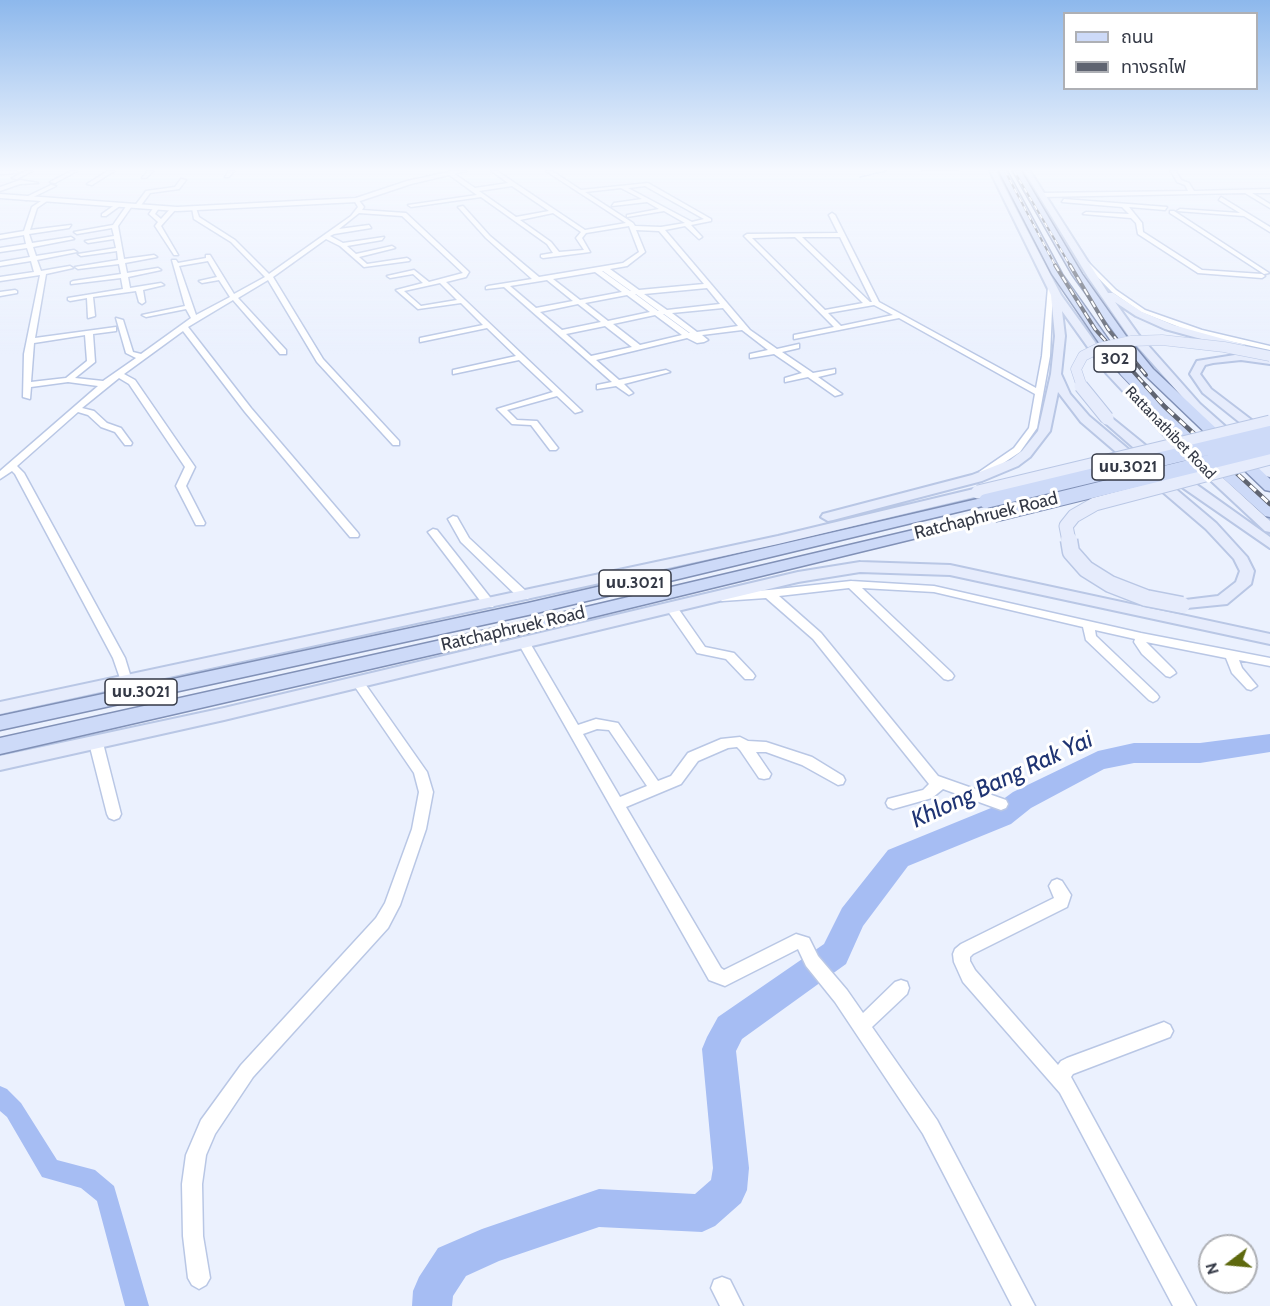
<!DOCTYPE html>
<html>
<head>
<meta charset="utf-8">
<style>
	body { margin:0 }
	#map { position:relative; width:1270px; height:1306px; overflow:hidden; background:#ebf1fe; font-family:Cabin,"Noto Sans Thai",sans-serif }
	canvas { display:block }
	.legend { position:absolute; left:1063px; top:12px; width:195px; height:78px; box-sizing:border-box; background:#fff; border:2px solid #aeb0b5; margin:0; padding:8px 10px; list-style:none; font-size:18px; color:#343946 }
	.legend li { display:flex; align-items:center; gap:12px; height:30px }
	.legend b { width:30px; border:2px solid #aeb0b5 }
	.north { position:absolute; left:1198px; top:1234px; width:60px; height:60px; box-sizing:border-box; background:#fff; border:2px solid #aeb0b5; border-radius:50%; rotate:254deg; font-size:16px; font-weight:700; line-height:24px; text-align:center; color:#343946 }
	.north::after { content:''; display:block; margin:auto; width:21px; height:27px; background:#5e690e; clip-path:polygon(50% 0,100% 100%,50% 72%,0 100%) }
</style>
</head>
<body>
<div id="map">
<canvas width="1270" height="1306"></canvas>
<ul class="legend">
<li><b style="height:8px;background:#cddaf8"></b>ถนน</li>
<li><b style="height:8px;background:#5f6471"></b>ทางรถไฟ</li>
</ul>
<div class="north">N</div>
</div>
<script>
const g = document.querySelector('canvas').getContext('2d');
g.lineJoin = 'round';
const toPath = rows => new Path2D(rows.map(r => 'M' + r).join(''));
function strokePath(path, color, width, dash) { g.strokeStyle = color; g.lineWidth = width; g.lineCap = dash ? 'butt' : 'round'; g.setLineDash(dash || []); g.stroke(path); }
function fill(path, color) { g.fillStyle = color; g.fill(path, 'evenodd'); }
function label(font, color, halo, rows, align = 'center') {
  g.font = font + ' Cabin,"Noto Sans Thai",sans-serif'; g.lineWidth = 6; g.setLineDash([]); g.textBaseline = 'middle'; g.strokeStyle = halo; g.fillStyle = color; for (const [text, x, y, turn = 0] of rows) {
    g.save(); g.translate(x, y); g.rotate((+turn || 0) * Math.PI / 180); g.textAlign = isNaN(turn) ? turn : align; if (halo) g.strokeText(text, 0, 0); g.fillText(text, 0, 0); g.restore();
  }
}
const stream = toPath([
	[922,171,958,171],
	[860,177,886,171]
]);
const canal = toPath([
	[0,1086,7,1089,21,1103,57,1160,95,1170,114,1186,149,1306,125,1306,97,1201,81,1188,42,1177,7,1117,0,1111,0,1086]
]);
const river = toPath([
	[1270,734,1270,752,1200,763,1134,763,1104,769,1031,808,1011,824,908,866,863,926,846,964,742,1039,736,1051,749,1168,747,1190,741,1203,715,1226,702,1232,599,1227,499,1261,466,1276,453,1296,452,1306,412,1306,413,1291,419,1277,438,1248,482,1229,599,1189,695,1194,711,1180,713,1168,702,1049,707,1037,718,1017,824,944,842,908,888,850,991,808,1013,792,1098,751,1134,743,1200,743,1270,734]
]);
const minor = toPath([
	[0,171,15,171,18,173,0,174,0,171],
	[26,171,32,171,17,179,12,178,26,171],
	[71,171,77,171,55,183,50,182,71,171],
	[108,171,114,171,92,185,87,184,108,171],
	[148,171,153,171,146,178,142,178,148,171],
	[229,171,234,171,229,177,225,177,229,171],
	[492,171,497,171,585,230,626,223,546,171,552,171,581,190,648,183,711,219,711,221,691,225,702,237,699,239,685,226,665,230,750,330,777,349,799,344,799,348,782,352,813,373,835,369,835,373,818,377,842,394,835,396,808,377,785,382,785,378,802,373,774,354,750,358,750,354,768,350,742,330,702,335,708,340,704,342,697,343,687,338,596,360,619,380,666,370,670,372,624,384,633,393,629,395,616,386,597,389,597,385,612,382,504,287,486,289,486,287,488,286,532,279,486,238,458,207,463,206,490,236,539,277,623,263,639,252,629,226,586,233,582,238,590,252,543,258,541,257,541,255,553,253,547,244,481,197,411,207,408,205,477,195,448,174,450,171,475,188,508,183,492,171],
	[512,186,549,211,516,217,479,191,512,186],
	[645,186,704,219,692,222,628,188,645,186],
	[621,188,642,199,614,203,612,206,647,202,659,209,627,215,627,217,664,211,685,223,661,227,635,226,633,223,585,192,621,188],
	[553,213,581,232,576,238,584,250,559,252,551,242,520,220,553,213],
	[636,230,659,231,704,284,639,290,610,269,627,266,645,252,636,230],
	[602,271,603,271,631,291,630,291,602,271],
	[595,272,622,292,580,300,553,279,595,272],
	[547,280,573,301,536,308,510,286,547,280],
	[707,288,720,304,667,310,644,294,707,288],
	[635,294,636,294,659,311,658,311,635,294],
	[627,295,650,312,608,321,585,303,627,295],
	[578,304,601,322,562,330,540,312,578,304],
	[723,308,738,326,697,332,672,313,723,308],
	[663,314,664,314,690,333,689,333,663,314],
	[655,315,682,335,640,345,613,324,655,315],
	[605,326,632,347,591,356,566,334,605,326],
	[1171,171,1176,171,1181,180,1189,183,1194,191,1270,189,1270,193,1252,193,1270,204,1270,208,1245,193,1042,197,1039,195,1042,193,1188,191,1185,185,1177,182,1171,171],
	[181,179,186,180,179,189,150,193,139,208,134,207,146,191,175,187,181,179],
	[20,180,38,183,20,184,0,191,0,187,20,180],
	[51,185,56,186,27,200,22,199,51,185],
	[1221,197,1270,227,1270,232,1244,216,1177,211,1180,209,1240,213,1219,200,1221,197],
	[357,198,364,207,362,210,406,213,469,272,466,277,446,282,582,411,575,413,557,396,507,410,517,420,537,421,558,448,556,450,550,450,531,425,512,424,497,409,553,392,519,360,453,374,453,370,516,356,487,328,420,342,420,338,483,325,461,303,418,309,396,290,423,283,413,274,390,278,387,276,414,270,429,282,463,273,402,216,359,213,339,229,369,225,371,228,334,234,330,236,343,243,384,237,382,240,347,246,356,254,392,246,395,248,359,257,367,264,407,258,410,260,409,261,364,267,340,246,326,239,273,277,323,359,399,441,399,445,393,445,317,362,268,280,238,298,286,350,286,354,280,354,233,300,188,327,251,408,358,533,359,535,358,537,350,537,245,412,183,331,124,374,135,380,195,467,186,486,205,523,204,525,196,525,176,486,185,467,129,384,119,378,82,408,94,411,107,423,121,428,132,443,131,445,125,445,115,432,101,427,88,415,78,412,17,466,24,473,125,658,132,681,126,685,122,684,113,658,15,474,12,471,0,479,0,471,98,386,68,382,31,387,30,399,23,397,24,354,40,275,0,281,0,277,34,272,31,261,0,266,0,262,30,257,27,248,0,252,0,248,26,244,24,235,0,239,0,235,24,231,32,207,44,199,47,201,37,208,30,230,71,225,69,228,29,234,32,243,71,237,74,239,33,247,36,256,74,250,77,252,37,260,41,271,70,266,73,268,46,274,35,338,116,327,116,331,93,334,95,362,75,378,103,381,136,358,126,353,116,318,123,320,133,352,141,354,191,318,186,309,146,317,142,315,185,306,172,260,176,260,178,263,206,258,206,255,210,255,234,294,265,277,231,242,194,219,192,208,196,208,199,217,235,240,269,274,351,216,358,207,354,200,357,198],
	[208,261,217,277,199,281,202,283,219,280,230,297,196,315,179,266,208,261],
	[440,283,457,300,421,306,404,291,440,283],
	[85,335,87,361,66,378,31,382,34,343,85,335],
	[1064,199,1167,207,1165,210,1129,207,1142,223,1143,232,1202,270,1262,274,1265,276,1262,278,1198,273,1138,234,1136,223,1131,218,1083,214,1086,212,1129,214,1122,207,1062,202,1064,199],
	[116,204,121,205,106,216,102,216,102,214,116,204],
	[127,205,132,206,118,226,124,259,154,255,157,257,125,263,127,273,158,268,161,270,128,277,130,288,161,283,164,285,143,290,145,302,142,304,139,302,136,291,93,297,95,316,88,318,87,298,70,301,68,300,68,298,123,289,121,278,71,284,71,282,73,281,121,274,119,264,78,269,75,267,118,260,117,251,81,256,78,254,116,248,114,239,88,243,85,241,114,236,112,228,77,234,74,232,113,225,127,205],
	[154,207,159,208,155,214,161,219,171,208,176,209,161,226,178,255,174,255,155,226,158,222,149,214,154,207],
	[1170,211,1174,211,1269,273,1264,274,1170,213,1170,211],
	[832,213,835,215,879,302,1036,388,1042,356,1048,287,1053,286,1050,356,1037,428,1020,452,987,474,984,475,979,472,1014,448,1029,428,1035,394,899,318,794,339,794,335,834,327,744,236,747,234,838,233,829,215,832,213],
	[795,237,863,303,825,310,752,238,795,237],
	[802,237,840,237,872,302,870,302,802,237],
	[874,305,893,315,841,326,828,313,874,305],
	[1081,255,1116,290,1145,310,1202,330,1270,346,1270,350,1197,334,1141,312,1112,292,1079,258,1078,257,1081,255],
	[15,290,17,291,17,293,0,296,0,292,15,290],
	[453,516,457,517,469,538,528,593,530,596,528,599,520,599,461,542,448,519,453,516],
	[433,529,437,530,493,601,495,604,493,607,485,607,428,532,433,529],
	[851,581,934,586,1141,633,1270,658,1270,666,1239,660,1242,668,1257,686,1251,690,1247,689,1232,673,1226,658,1146,642,1174,670,1176,673,1170,677,1166,676,1142,654,1134,642,1135,639,1095,630,1096,636,1157,694,1159,697,1157,700,1153,702,1149,700,1086,640,1083,627,934,592,862,588,952,673,954,676,952,679,948,680,944,679,849,588,779,596,821,633,938,776,1006,800,1008,804,1006,808,1001,810,943,789,932,798,893,809,888,807,886,803,888,799,923,790,929,784,813,639,766,598,722,601,716,597,722,593,769,590,851,581],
	[671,603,675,604,705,647,734,653,753,673,755,676,753,679,745,679,726,659,697,653,665,607,671,603],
	[523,637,527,638,578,725,596,719,618,723,658,781,671,776,688,753,721,739,740,737,748,741,766,742,812,757,843,776,845,780,843,784,838,785,802,765,766,752,756,752,771,774,769,778,764,779,759,778,740,750,737,747,728,748,698,761,681,784,626,807,721,968,724,970,796,934,809,938,818,956,847,990,863,1013,895,982,901,980,907,982,909,988,907,994,872,1027,937,1120,1035,1306,1012,1306,923,1134,835,1002,806,966,798,949,725,986,709,980,517,641,523,637],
	[597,729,609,730,647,786,620,797,583,734,597,729],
	[357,677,361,678,427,772,433,792,426,829,400,905,388,928,253,1077,215,1134,206,1155,202,1184,203,1236,210,1278,206,1285,199,1289,192,1285,188,1278,183,1236,182,1184,186,1155,201,1120,241,1065,376,918,385,903,412,829,419,792,414,773,351,681,357,677],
	[96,738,101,739,103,743,121,814,119,818,114,820,109,818,107,814,89,743,91,739,96,738],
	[1057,879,1062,881,1071,895,1067,907,973,954,970,957,970,961,975,970,1058,1065,1061,1061,1067,1058,1164,1022,1170,1025,1173,1031,1170,1037,1073,1074,1071,1077,1196,1306,1173,1306,1060,1093,963,982,954,962,953,954,955,949,961,944,1054,898,1049,886,1052,881,1057,879],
	[722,1277,730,1280,743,1306,720,1306,711,1288,714,1280,722,1277]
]);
const tertiary = toPath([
	[453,171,466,171,411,184,357,202,177,211,0,198,0,194,177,207,356,198,407,181,453,171]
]);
const secondary = toPath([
	[990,171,996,171,1061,295,1115,370,1186,444,1270,521,1270,532,1265,531,1178,450,1107,374,1062,311,1065,336,1061,374,1070,394,1089,416,1216,523,1247,557,1254,571,1251,584,1227,604,1177,609,1174,605,1177,601,1218,596,1236,582,1240,571,1234,559,1206,529,1081,422,1058,392,1050,431,1030,457,1018,466,982,481,833,520,828,521,821,517,823,514,972,475,1010,460,1022,451,1038,431,1051,374,1055,336,1051,295,990,171],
	[1024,171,1030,171,1108,293,1113,293,1142,312,1173,325,1245,345,1245,349,1241,350,1165,329,1136,316,1115,302,1138,334,1200,404,1270,466,1270,477,1265,476,1192,408,1130,338,1088,277,1024,171],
	[1241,354,1270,358,1270,364,1241,360,1213,363,1205,365,1200,374,1211,389,1266,431,1266,437,1258,437,1203,393,1190,374,1197,361,1241,354],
	[1107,414,1176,470,1270,537,1270,548,1166,476,1103,421,1101,418,1107,414],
	[978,488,983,489,983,495,778,544,0,714,0,702,778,536,978,488],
	[860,562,950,565,1270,634,1270,644,950,575,860,572,798,582,224,720,0,770,0,756,224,708,798,572,860,562]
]);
const primary = toPath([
	[999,171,1007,171,1062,274,1129,369,1202,444,1270,505,1270,517,1265,516,1192,450,1121,375,1052,274,999,171],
	[1013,171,1021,171,1082,274,1126,336,1153,369,1270,479,1270,491,1265,490,1145,375,1072,274,1013,171],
	[986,497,993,501,991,504,528,615,0,730,0,716,528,603,986,497],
	[994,511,999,512,1001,515,999,518,531,632,0,754,0,738,531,620,994,511]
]);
const railFar2 = toPath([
	[1005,171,1056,267],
	[1014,171,1071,267]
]);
const railFar1 = toPath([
	[1055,265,1095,329,1147,387],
	[1070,265,1108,329,1146,375]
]);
const rail = toPath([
	[1146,386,1164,406,1270,504]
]);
const secondaryBridgeFar2 = toPath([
	[1082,387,1076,369,1083,356,1099,348,1131,341,1162,340,1224,347,1270,356]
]);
const secondaryBridgeFar1 = toPath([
	[1081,386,1107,418],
	[978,492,1270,422],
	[1069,541,1066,526,1074,516,1095,504,1270,458]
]);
const secondaryBridge = toPath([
	[1069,540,1071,552,1086,569,1110,584,1146,598,1182,605]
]);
const primaryBridge = toPath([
	[986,501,1270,433],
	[994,515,1270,447]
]);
const farStreetnames = [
	["Rattanathibet Road",1170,433,46]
];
const shields = [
	[1115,359,42],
	[1128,467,72],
	[635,583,72],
	[141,692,72]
];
const shieldNames = [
	["302",1115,359],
	["นบ.3021",1128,467],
	["นบ.3021",635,583],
	["นบ.3021",141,692]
];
const streetNames = [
	["Ratchaphruek Road",986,516,-14],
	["Ratchaphruek Road",513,629,-13]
];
const nearWaternames = [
	["Khlong Bang Rak Yai",1002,780,-25]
];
strokePath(stream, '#a6bdf3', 1.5);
fill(canal, '#a6bdf3');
fill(river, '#a6bdf3');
strokePath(minor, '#b9c7e5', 3);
strokePath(tertiary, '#b9c7e5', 3);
strokePath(secondary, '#b9c7e5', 4);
strokePath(primary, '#8191b7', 3);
fill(minor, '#fff');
fill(tertiary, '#fff');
fill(secondary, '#e6ecfc');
fill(primary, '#cddaf8');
strokePath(railFar2, '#5f6471', 2);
strokePath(railFar1, '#5f6471', 4);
strokePath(rail, '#5f6471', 4.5);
strokePath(railFar2, '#fff', 1.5, [5]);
strokePath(railFar1, '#fff', 2, [7]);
strokePath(rail, '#fff', 3, [8]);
strokePath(secondaryBridgeFar2, '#b9c7e5', 11, []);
strokePath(secondaryBridgeFar1, '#b9c7e5', 15, []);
strokePath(secondaryBridge, '#b9c7e5', 19, []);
strokePath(primaryBridge, '#8191b7', 16, []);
strokePath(secondaryBridgeFar2, '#e6ecfc', 10);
strokePath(secondaryBridgeFar1, '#e6ecfc', 13);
strokePath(secondaryBridge, '#e6ecfc', 16);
strokePath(primaryBridge, '#cddaf8', 14);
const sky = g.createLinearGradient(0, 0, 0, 354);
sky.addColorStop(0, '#8db8ec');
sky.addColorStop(0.48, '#f6f9ff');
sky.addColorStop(1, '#f6f9ff00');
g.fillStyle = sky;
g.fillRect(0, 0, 1270, 354);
label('15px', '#343946', '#fff', farStreetnames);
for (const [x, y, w] of shields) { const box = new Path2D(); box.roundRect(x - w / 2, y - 13, w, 26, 4.5); g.fillStyle = '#fff'; g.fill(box); strokePath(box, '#343946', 1.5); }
label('bold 16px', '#343946', null, shieldNames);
label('18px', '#343946', '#fff', streetNames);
label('italic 24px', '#1f3473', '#fff', nearWaternames);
</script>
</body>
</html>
